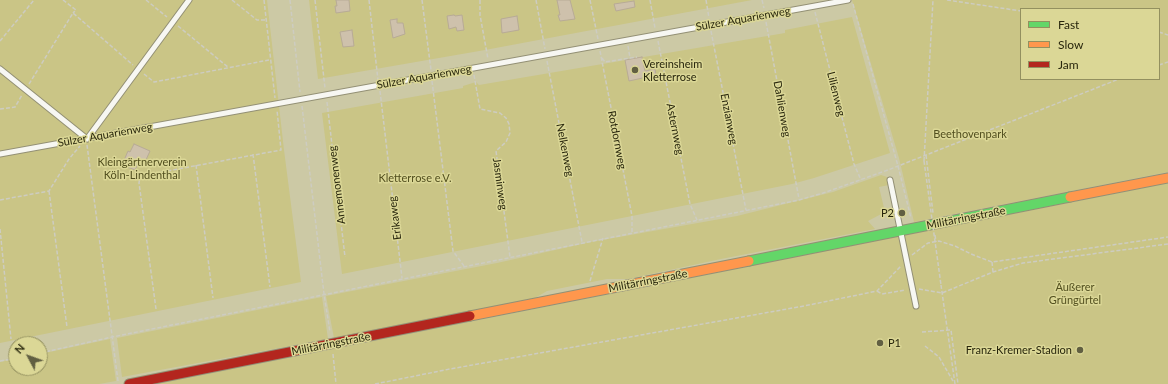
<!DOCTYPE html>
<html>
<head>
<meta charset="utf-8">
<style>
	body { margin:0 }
	#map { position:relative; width:1168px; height:384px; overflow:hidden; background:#ccc9a5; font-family:Lato,sans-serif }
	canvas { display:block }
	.legend { position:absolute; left:1020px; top:8px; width:140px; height:72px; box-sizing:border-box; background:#dbd796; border:1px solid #93905f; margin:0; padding:5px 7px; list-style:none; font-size:12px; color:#28260c }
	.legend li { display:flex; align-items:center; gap:8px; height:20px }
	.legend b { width:20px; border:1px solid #93905f }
	.north { position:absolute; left:8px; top:336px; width:40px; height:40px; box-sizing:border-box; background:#dbd796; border:1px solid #93905f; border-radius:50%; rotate:311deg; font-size:11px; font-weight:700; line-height:16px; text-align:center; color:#28260c }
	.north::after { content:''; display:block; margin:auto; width:14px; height:18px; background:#615f42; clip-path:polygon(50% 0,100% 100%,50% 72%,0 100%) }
</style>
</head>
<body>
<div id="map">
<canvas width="1168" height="384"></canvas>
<ul class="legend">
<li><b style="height:5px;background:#63d668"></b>Fast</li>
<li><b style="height:5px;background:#ff974d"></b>Slow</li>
<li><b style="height:5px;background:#b3261e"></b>Jam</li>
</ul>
<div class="north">N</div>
</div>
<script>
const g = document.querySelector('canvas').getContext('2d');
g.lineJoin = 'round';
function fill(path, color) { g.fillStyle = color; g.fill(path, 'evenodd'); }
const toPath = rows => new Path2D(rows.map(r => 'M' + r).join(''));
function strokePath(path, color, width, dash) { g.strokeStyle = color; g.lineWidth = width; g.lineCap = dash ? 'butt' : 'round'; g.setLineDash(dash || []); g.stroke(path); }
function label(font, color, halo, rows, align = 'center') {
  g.font = font + ' Lato,sans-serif'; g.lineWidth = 3; g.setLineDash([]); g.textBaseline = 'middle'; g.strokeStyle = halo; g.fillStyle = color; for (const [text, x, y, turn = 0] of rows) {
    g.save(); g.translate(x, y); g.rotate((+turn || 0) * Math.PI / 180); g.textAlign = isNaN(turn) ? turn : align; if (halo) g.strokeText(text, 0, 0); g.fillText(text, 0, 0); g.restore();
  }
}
const green = toPath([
	[0,0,267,0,284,150,301,282,0,343],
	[309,0,752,0,485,50,318,79],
	[852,0,1168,0,1168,172,914,222,899,158],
	[1021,9,1159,9,1159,79,1021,79],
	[852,17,890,153,814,178,792,184,342,274,322,113,463,88,463,86,476,82,479,85,785,33,785,30],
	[881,175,887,177,889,185,879,187,885,212,868,221,875,229,721,259,628,279,607,279,547,291,535,298,334,338,326,296,497,263,591,242,737,216,833,192],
	[1168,183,1168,384,157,384],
	[322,297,328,339,122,377,117,338],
	[110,339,116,381,99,384,0,384,0,362,16,359,16,368,40,368,40,354]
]);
const building = toPath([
	[336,0,349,0,350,11,336,13,335,6,337,6,336,0],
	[557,0,570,0,575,19,560,21,558,15,560,15,557,0],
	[634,1,635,7,616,11,614,4,634,1],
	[454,15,455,16,462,15,464,30,457,31,456,27,449,29,447,16,454,15],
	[517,16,519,30,502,33,501,19,517,16],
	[397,19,397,23,403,23,405,34,393,38,390,20,397,19],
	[352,30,354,46,343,47,340,32,352,30],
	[642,57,645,71,655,69,656,75,629,81,625,60,642,57],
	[134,144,150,151,145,162,140,160,135,170,122,165,128,151,130,152,134,144]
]);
const path = toPath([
	[63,0,76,10,73,13],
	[146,0,167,17],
	[232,0,257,20,266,20],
	[264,0,275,98],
	[290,0,300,92],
	[315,0,325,88],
	[369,0,378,80],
	[422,0,431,70],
	[480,0,480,15,488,59],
	[536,0,545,49],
	[590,0,598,39],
	[650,0,655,28],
	[706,0,709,18],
	[762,0,764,8],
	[947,0,1021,11],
	[853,4,898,166,911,218],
	[815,12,854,164,861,180],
	[766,22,799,199],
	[178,26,229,68],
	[711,31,746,210],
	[1159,32,1168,35],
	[0,41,34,0],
	[658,41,690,204,697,220],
	[628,46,630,58,637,57],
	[600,51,632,216,632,232],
	[602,58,605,62,630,58],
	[547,61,582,242],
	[1159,65,1168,62],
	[144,74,154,82,269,60],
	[474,75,480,109,500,113,506,118,509,124,510,133,506,142,496,151,510,257],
	[432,81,453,251,464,266],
	[29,84,73,13,133,65],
	[380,91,402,278],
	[327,102,345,257],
	[302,106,324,294,330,332],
	[0,109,15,107,22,95],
	[87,145,118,381],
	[253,154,270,287],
	[926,155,933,213],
	[924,161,933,0],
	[196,165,213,298],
	[49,191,67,327],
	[0,200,49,191,69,159,80,146],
	[0,229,11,339],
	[935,235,936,242],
	[912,255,928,243,939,241,955,246,971,254,992,262,1168,237],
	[992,262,993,272],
	[590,281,603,238],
	[941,285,955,384],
	[919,289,942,293,993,272,1023,263,1168,244],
	[877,291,882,294,905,290],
	[156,309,139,183,140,176,281,150,277,110],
	[922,332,951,330,958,384],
	[925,346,939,357,953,381],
	[40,353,112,337,799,200,823,193,888,170,1119,79],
	[333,354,336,384],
	[0,361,16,358],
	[375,384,450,369,804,306,877,291,901,266]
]);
const lane = toPath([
	[0,69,87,139,189,0],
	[0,154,848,0],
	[890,180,916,306]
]);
const fast = toPath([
	[749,261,1070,197]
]);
const slow = toPath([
	[1070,197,1168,178],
	[470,316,749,261]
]);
const jam = toPath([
	[129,384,470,316]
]);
const pathBridge = toPath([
	[924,161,941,285]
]);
const markers = [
	[635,70,4,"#615f42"],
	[902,213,4,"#615f42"],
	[880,343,4,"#615f42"],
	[1080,350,4,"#615f42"]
];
const streetNames = [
	["Sülzer Aquarienweg",743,19,-10],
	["Sülzer Aquarienweg",424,77,-10],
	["Lilienweg",836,94,76],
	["Dahlienweg",782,109,80],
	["Enzianweg",729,119,79],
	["Asternweg",675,129,79],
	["Sülzer Aquarienweg",105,135,-10],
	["Rotdornweg",617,140,79],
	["Nelkenweg",565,150,79],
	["Jasminweg",500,184,82],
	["Annemonenweg",337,185,-97],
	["Erikaweg",395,218,-97],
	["Militärringstraße",966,218,-11],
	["Militärringstraße",648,281,-11],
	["Militärringstraße",331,344,-11]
];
const poiNames = [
	["Vereinsheim",643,64],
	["Kletterrose",643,77],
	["P2",894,213,"right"],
	["P1",888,343],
	["Franz-Kremer-Stadion",1072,350,"right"]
];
const parkNames = [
	["Beethovenpark",970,134],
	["Kleingärtnerverein",142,162],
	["Köln-Lindenthal",142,175],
	["Kletterrose e.V.",415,178],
	["Äußerer",1075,287],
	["Grüngürtel",1075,300]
];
fill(green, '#cac586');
fill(building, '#cec1ac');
strokePath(building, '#b8ab96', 1);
strokePath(lane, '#939075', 7);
strokePath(fast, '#939075', 11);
strokePath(slow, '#939075', 11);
strokePath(jam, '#939075', 11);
strokePath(path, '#cdccc1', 1.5, [4, 2]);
strokePath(lane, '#f7f7f2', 5);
strokePath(fast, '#63d668', 9);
strokePath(slow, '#ff974d', 9);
strokePath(jam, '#b3261e', 9);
strokePath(pathBridge, '#cdccc1', 1.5, [4, 2]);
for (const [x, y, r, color] of markers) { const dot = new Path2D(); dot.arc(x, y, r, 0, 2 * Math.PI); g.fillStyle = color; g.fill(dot); strokePath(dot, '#dbd796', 1.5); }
label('11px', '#28260c', '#dbd796', streetNames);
label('11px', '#28260c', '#dbd796', poiNames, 'left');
label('11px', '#524f1f', '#dbd796', parkNames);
</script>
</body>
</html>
